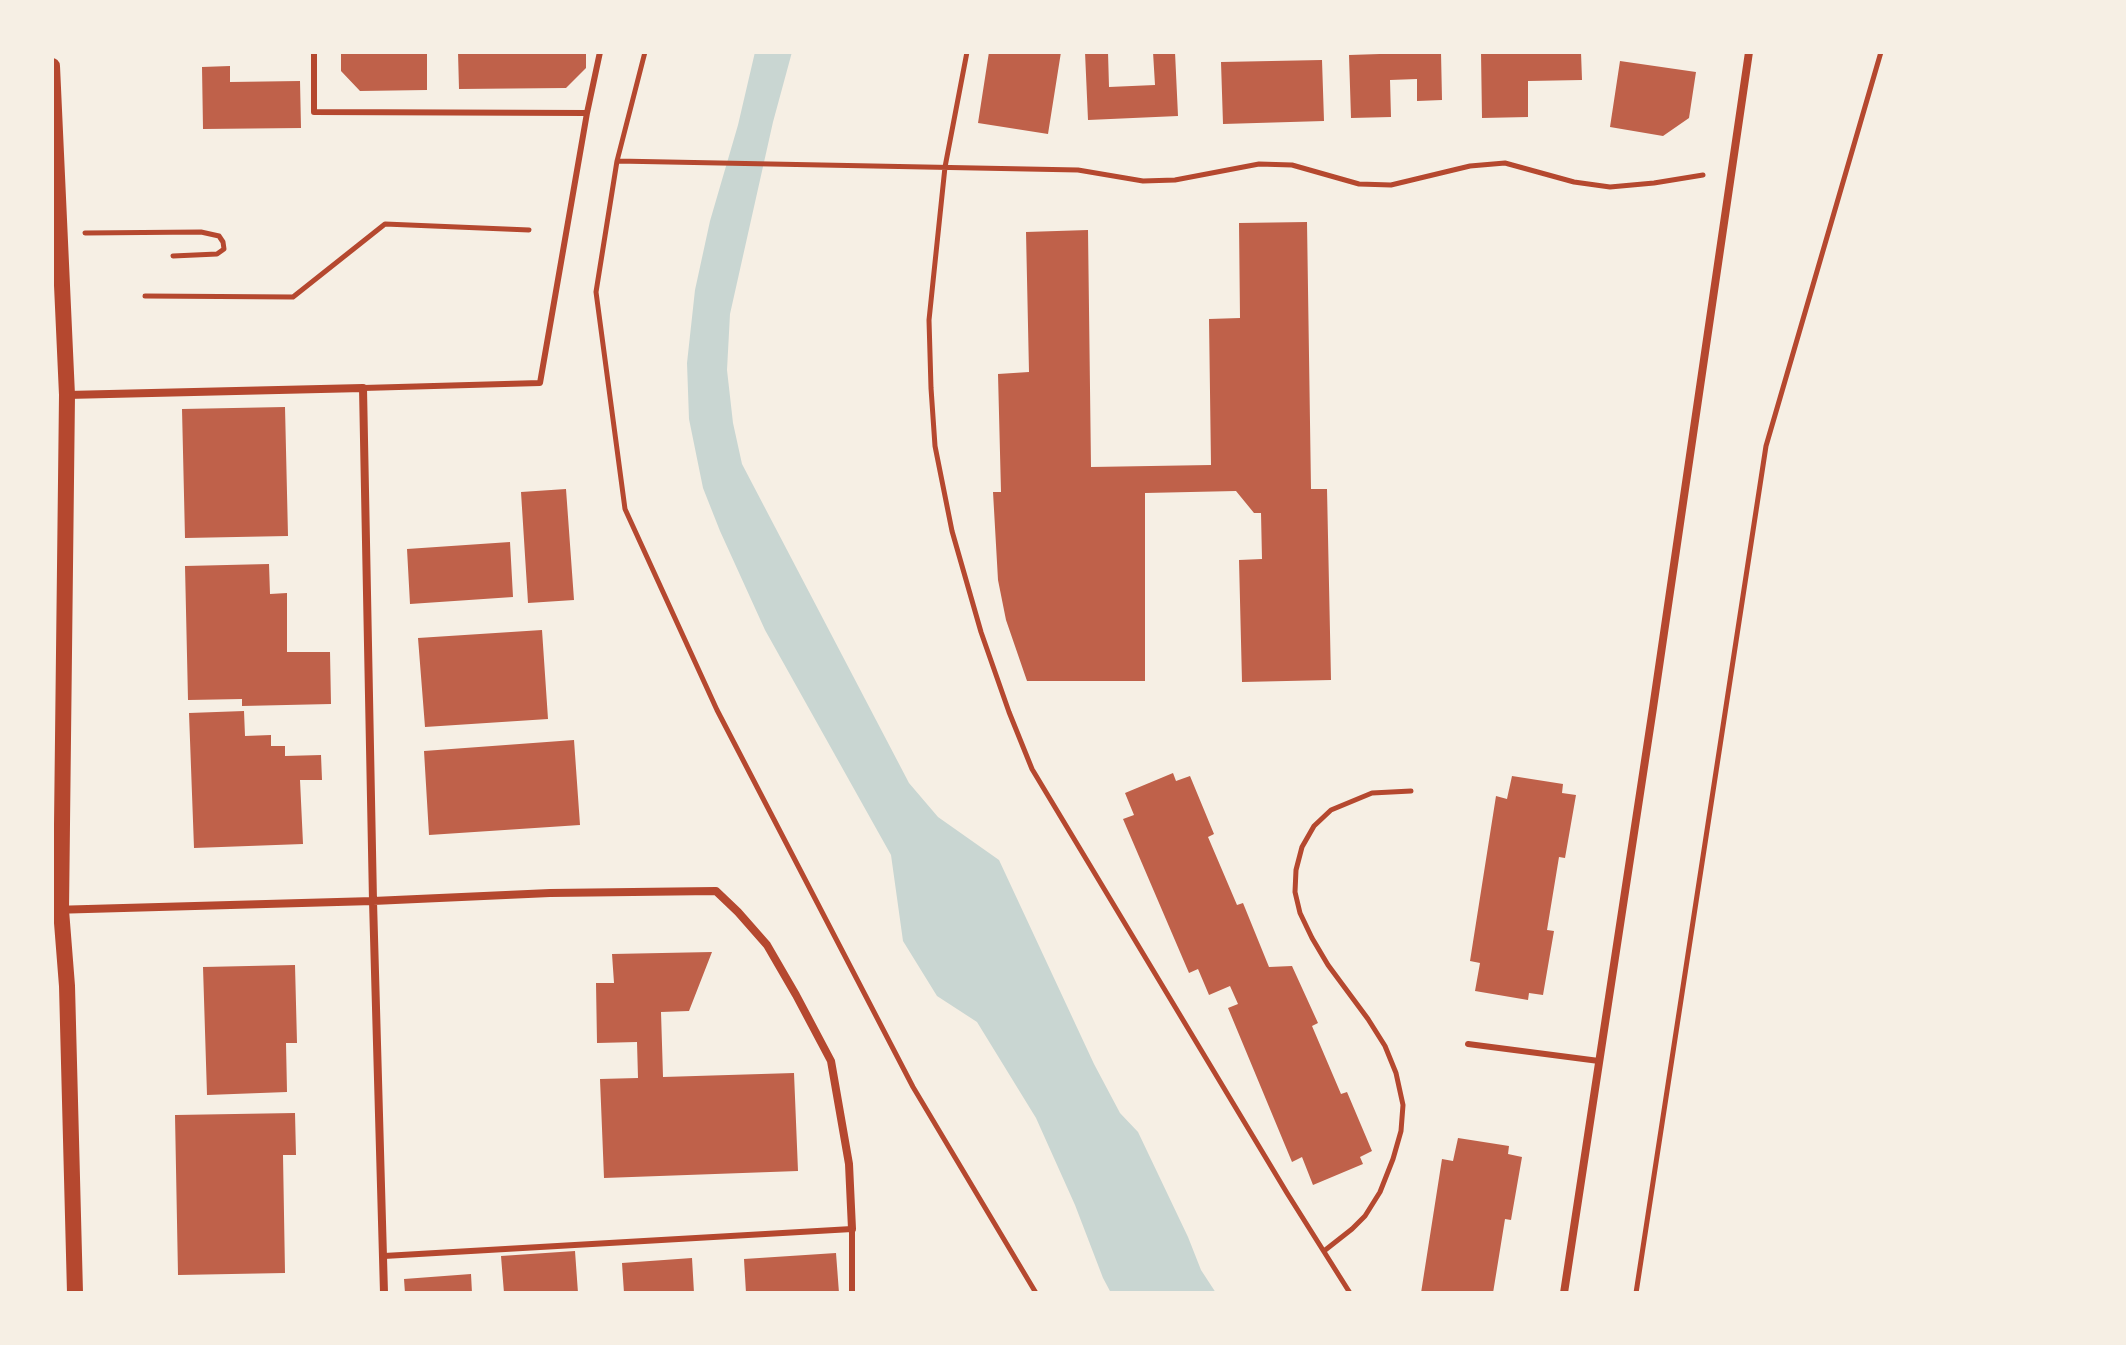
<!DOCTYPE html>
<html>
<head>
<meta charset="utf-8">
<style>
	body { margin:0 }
	#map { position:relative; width:2126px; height:1345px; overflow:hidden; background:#f6efe4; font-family:Barlow,sans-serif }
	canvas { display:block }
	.frame { position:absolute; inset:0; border:54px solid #f6efe4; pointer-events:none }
</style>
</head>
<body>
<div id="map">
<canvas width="2126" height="1345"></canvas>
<div class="frame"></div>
</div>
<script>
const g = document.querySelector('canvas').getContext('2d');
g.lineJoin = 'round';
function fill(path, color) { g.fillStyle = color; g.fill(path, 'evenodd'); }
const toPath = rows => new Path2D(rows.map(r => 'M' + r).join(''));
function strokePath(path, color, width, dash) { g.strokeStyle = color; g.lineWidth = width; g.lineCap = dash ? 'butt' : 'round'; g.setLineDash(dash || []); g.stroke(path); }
const water = toPath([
	[755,52,792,52,773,122,730,314,727,370,733,423,742,464,909,783,938,817,999,860,1094,1064,1120,1113,1138,1132,1188,1237,1201,1270,1216,1293,1111,1293,1103,1278,1075,1205,1036,1118,977,1022,937,996,903,941,891,855,765,630,720,531,703,488,689,419,687,363,695,290,710,221,738,125]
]);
const building = toPath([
	[341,52,427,52,427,90,360,91,341,71],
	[458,52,586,52,586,68,566,88,459,89],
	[989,52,1061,52,1048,134,978,123],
	[1085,52,1108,52,1109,87,1155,85,1153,52,1175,52,1178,116,1088,120],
	[1441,52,1442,100,1417,101,1417,79,1390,80,1391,117,1351,118,1349,55],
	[1481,52,1581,52,1582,80,1528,81,1528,117,1482,118],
	[1322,60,1324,121,1223,124,1221,62],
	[1620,61,1696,72,1689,118,1663,136,1610,127],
	[230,66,230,82,300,81,301,128,203,129,202,67],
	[1307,222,1311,489,1327,489,1331,680,1242,682,1239,560,1262,559,1261,513,1254,513,1236,491,1145,493,1145,681,1027,681,1006,620,998,580,993,492,1001,492,998,374,1029,372,1026,232,1088,230,1091,467,1211,465,1209,319,1240,318,1239,223],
	[285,407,288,536,185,538,182,409],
	[566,489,574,600,528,603,521,492],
	[510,542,513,597,410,604,407,549],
	[269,564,270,594,287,593,287,652,330,652,331,704,242,706,242,699,188,700,185,566],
	[542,630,548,719,425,727,418,638],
	[244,711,245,736,271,735,271,746,285,746,285,756,321,755,322,780,300,780,303,844,194,848,189,713],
	[574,740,580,825,429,835,424,751],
	[1173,773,1176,781,1190,776,1214,834,1208,837,1237,905,1243,903,1269,967,1292,966,1318,1023,1312,1026,1341,1094,1347,1092,1372,1151,1360,1157,1363,1164,1313,1185,1302,1157,1292,1162,1228,1008,1238,1004,1230,986,1209,995,1198,969,1189,973,1123,819,1134,815,1125,793],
	[1512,776,1563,784,1562,793,1576,795,1565,858,1559,857,1547,930,1554,931,1543,995,1529,993,1528,1000,1475,991,1480,963,1470,961,1496,796,1507,799],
	[712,952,689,1011,661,1012,663,1077,794,1073,798,1171,604,1178,600,1079,638,1078,637,1042,597,1043,596,983,614,983,612,954],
	[295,965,297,1043,286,1043,287,1092,207,1095,203,967],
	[295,1113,296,1155,283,1155,285,1273,178,1275,175,1115],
	[1458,1138,1509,1146,1508,1154,1522,1157,1511,1220,1505,1219,1493,1293,1421,1293,1442,1159,1453,1161],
	[575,1251,578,1293,504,1293,501,1256],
	[836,1253,839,1293,746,1293,744,1259],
	[692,1258,694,1293,624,1293,622,1263],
	[471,1274,472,1293,405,1293,404,1279]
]);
const path = toPath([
	[645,52,617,161,596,292,625,509,717,710,913,1087,1036,1293],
	[967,52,945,167,929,320,931,388,935,446,952,531,981,632,1009,712,1032,769,1287,1193,1350,1293],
	[617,161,1078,170,1143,181,1175,180,1259,164,1292,165,1359,184,1391,185,1470,166,1505,163,1574,182,1610,187,1654,183,1703,175],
	[85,233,201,232,219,236,223,242,224,249,217,254,173,256],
	[145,296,293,297,385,224,529,230],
	[1324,1251,1352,1229,1365,1216,1380,1192,1393,1159,1401,1131,1403,1105,1396,1073,1385,1046,1368,1019,1328,965,1312,938,1300,913,1295,892,1296,870,1302,847,1314,826,1331,810,1372,793,1411,791],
	[1636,1293,1766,446,1881,52]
]);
const service = toPath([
	[314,52,314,112,587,113],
	[363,388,540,383,587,113,600,52],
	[1468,1044,1599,1061],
	[384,1256,852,1229,852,1293]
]);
const minor = toPath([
	[67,395,363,388,373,901,384,1293],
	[52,910,373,901,550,893,716,891,738,912,767,945,796,995,831,1061,849,1164,852,1229],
	[1564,1293,1653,708,1749,52]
]);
const secondary = toPath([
	[52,66,67,395,61,910,67,986,75,1293]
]);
fill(water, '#c9d6d2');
fill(building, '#bf614a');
strokePath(path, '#b5482f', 5);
strokePath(service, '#b5482f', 6);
strokePath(minor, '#b5482f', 8);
strokePath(secondary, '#b5482f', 16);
</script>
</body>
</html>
